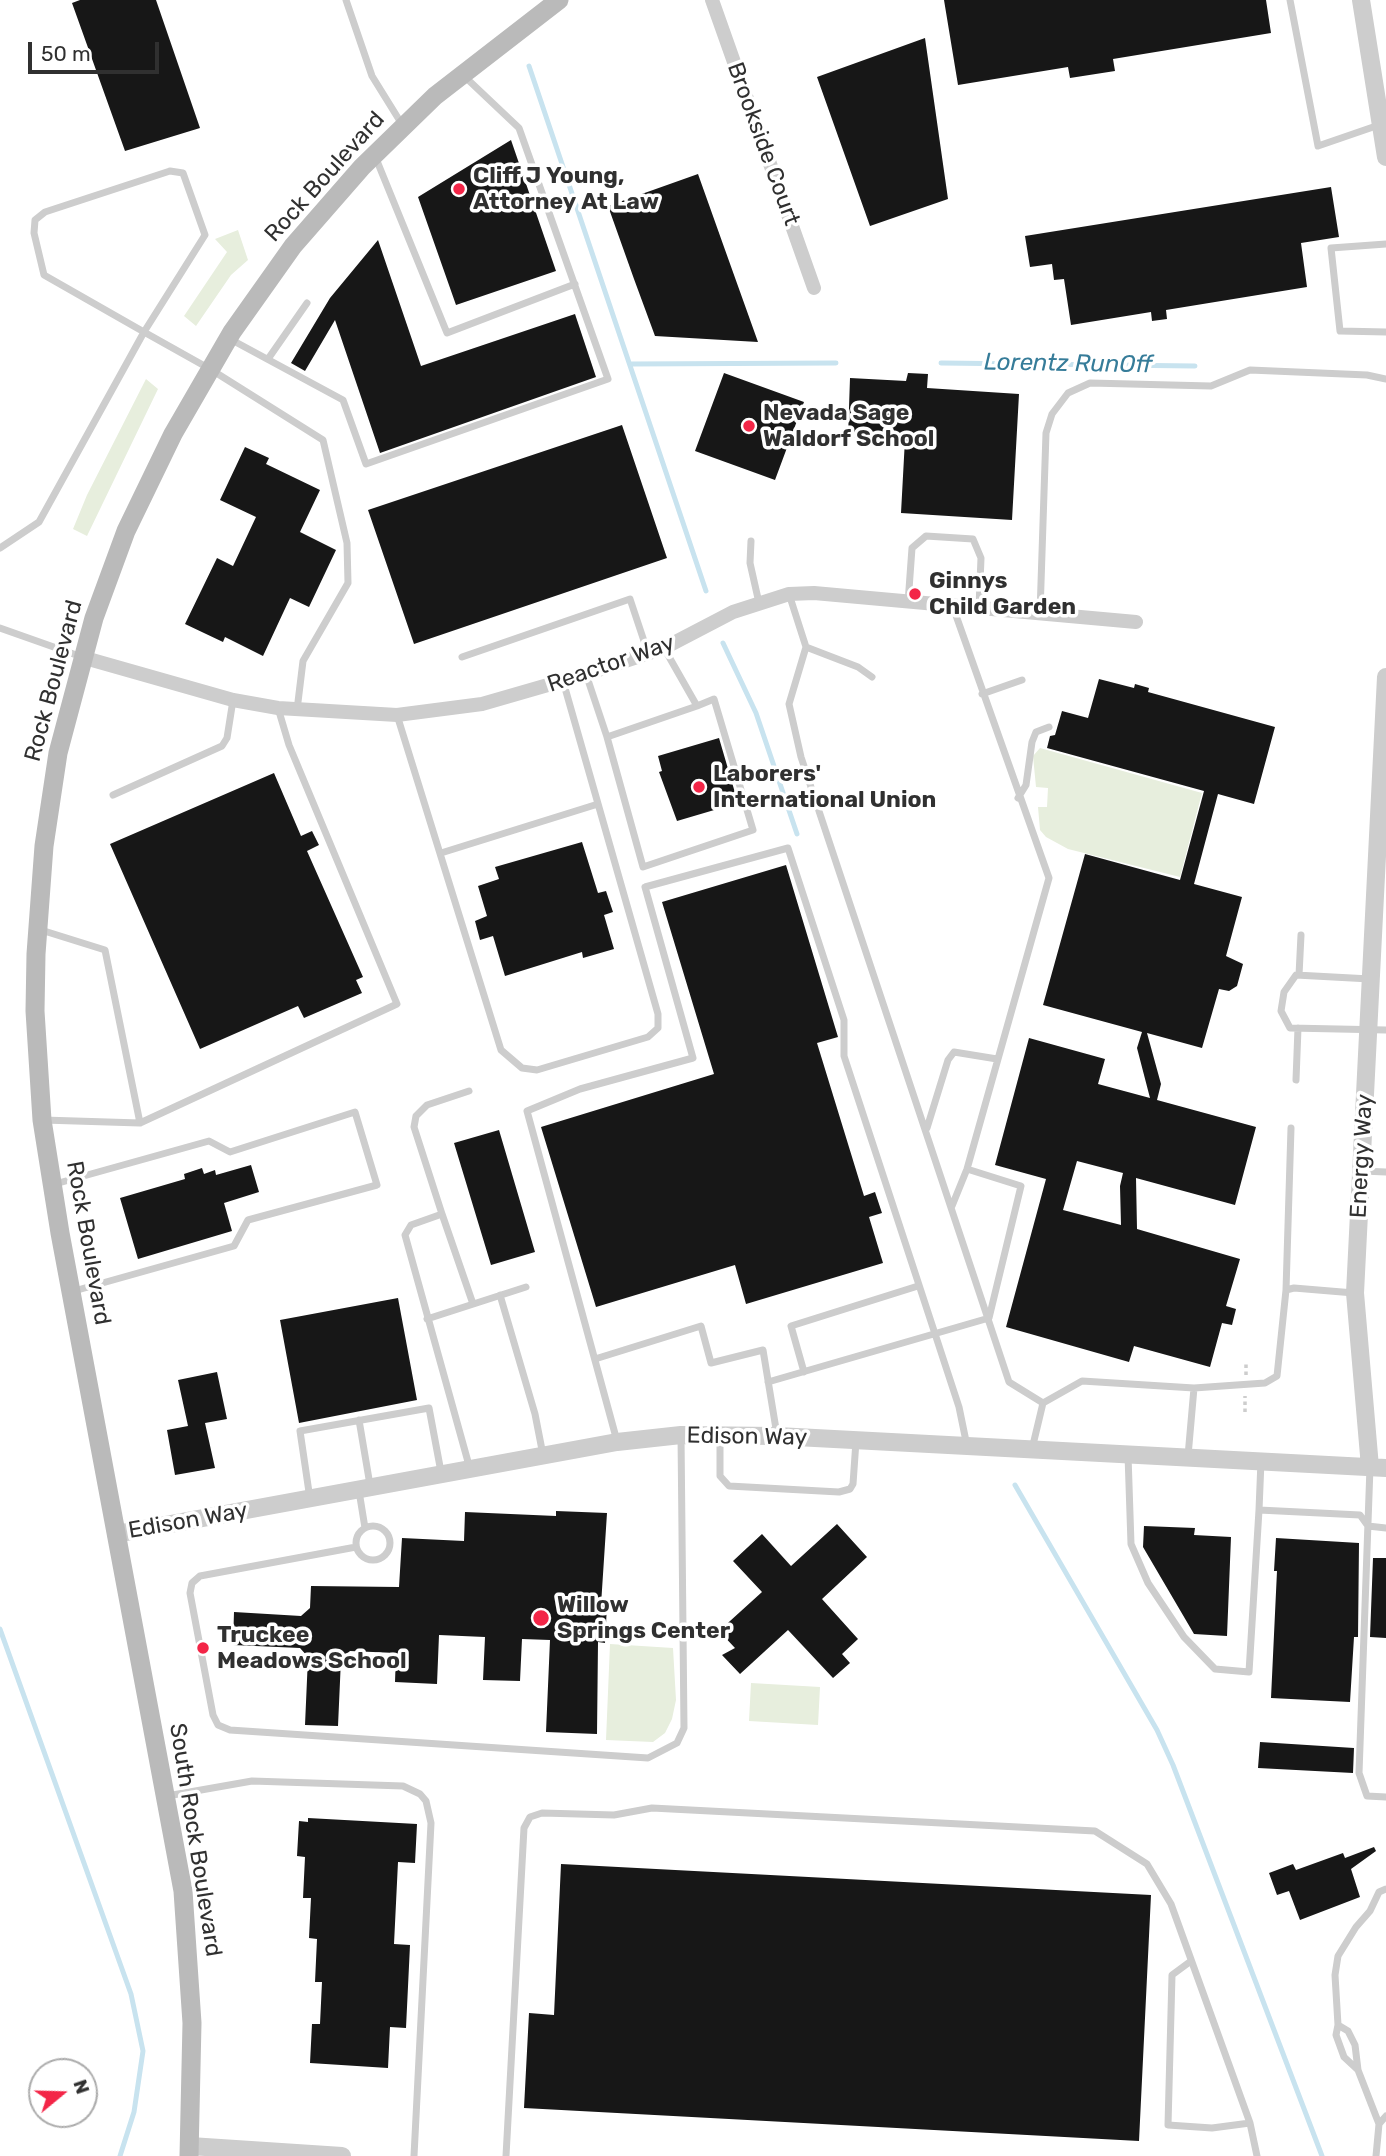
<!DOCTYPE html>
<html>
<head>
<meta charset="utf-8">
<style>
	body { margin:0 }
	#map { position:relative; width:1386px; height:2156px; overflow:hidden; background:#fff; font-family:Rubik,sans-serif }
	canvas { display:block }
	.north { position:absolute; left:28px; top:2058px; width:70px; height:70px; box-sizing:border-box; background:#fff; border:2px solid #acacac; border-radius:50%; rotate:71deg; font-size:19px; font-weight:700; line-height:28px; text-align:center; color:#303030 }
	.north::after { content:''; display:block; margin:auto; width:24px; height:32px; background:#f32547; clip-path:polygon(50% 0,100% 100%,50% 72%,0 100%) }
	.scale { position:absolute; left:28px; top:42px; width:131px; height:32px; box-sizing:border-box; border:4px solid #303030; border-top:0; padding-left:9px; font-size:21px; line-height:24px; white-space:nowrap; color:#303030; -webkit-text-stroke:5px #fff; paint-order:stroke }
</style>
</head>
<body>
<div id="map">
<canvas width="1386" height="2156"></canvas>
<div class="north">N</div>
<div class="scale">50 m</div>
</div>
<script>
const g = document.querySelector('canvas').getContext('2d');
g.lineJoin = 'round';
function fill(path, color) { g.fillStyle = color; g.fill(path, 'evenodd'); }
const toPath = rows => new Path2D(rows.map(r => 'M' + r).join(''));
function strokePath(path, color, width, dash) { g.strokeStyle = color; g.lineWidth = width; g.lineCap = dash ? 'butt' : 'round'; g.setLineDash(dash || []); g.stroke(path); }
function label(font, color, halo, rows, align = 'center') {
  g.font = font + ' Rubik,sans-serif'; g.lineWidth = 7; g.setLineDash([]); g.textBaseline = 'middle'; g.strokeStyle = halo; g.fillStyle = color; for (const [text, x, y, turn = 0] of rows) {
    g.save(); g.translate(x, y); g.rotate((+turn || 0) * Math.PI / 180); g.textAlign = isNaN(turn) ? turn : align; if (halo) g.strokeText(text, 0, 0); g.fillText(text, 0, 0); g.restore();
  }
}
const green = toPath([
	[238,230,248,260,231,275,196,326,184,316,227,252,215,239],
	[146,379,158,389,87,536,73,529,87,495],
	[1040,748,1202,793,1180,877,1068,849,1046,837,1040,830,1038,807,1047,807,1048,788,1036,787,1033,756],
	[610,1644,673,1648,676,1700,672,1719,665,1733,653,1742,606,1740],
	[751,1683,820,1687,818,1725,749,1721]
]);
const stream = toPath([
	[529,66,706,591],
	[941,363,1195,366],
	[631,364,836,363],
	[723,643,756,713,797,834],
	[1015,1485,1157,1730,1173,1765,1322,2156],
	[0,1629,131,1994,143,2051,134,2112,120,2156]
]);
const building = toPath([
	[80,0,156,0,200,128,125,151,72,3],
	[944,0,1266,0,1271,33,1113,59,1115,71,1070,78,1068,67,958,85],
	[925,38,948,199,870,226,817,77],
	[511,140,556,271,456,305,418,197],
	[698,174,724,247,758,342,655,336,634,279,608,206],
	[1331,187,1339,237,1301,243,1307,287,1166,310,1167,319,1152,321,1151,312,1071,325,1064,279,1054,280,1052,264,1030,267,1025,236],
	[378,240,421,366,575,314,596,377,380,453,335,320,305,371,291,363,330,298],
	[724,373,804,402,775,480,695,451],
	[908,373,928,374,927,388,1019,394,1012,520,901,513,905,439,848,437,850,378,906,381],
	[622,425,667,558,414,644,368,510],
	[245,447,269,458,266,464,320,490,300,532,336,550,309,607,290,598,263,656,225,637,223,642,185,624,217,558,233,566,256,517,220,500],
	[1099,679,1134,688,1135,684,1149,688,1148,692,1275,727,1254,804,1218,794,1194,884,1242,897,1226,956,1243,964,1237,986,1229,991,1219,989,1202,1048,1147,1033,1161,1084,1157,1100,1256,1127,1235,1205,1136,1178,1137,1229,1240,1259,1226,1306,1236,1309,1232,1325,1222,1323,1210,1367,1134,1346,1129,1362,1006,1327,1046,1179,995,1165,1029,1038,1105,1059,1098,1084,1150,1098,1137,1048,1142,1032,1043,1005,1085,854,1180,880,1204,791,1047,748,1050,736,1055,735,1062,711,1088,718],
	[1077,1161,1123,1173,1120,1186,1121,1225,1063,1210],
	[719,738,738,803,677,821,659,772,662,771,658,756],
	[274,773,301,836,312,831,319,845,307,851,363,977,356,980,362,993,304,1018,298,1006,200,1049,110,844],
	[582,842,598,893,606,891,613,912,604,915,614,949,583,958,582,952,505,976,493,936,480,940,475,921,487,916,478,886,499,879,495,867],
	[786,865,838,1037,817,1043,864,1196,875,1192,882,1213,869,1217,883,1263,746,1304,735,1265,596,1307,541,1127,714,1074,662,902],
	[499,1130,535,1252,491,1265,454,1143],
	[251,1165,259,1192,224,1203,232,1231,138,1259,120,1198,185,1179,184,1174,202,1168,204,1174,215,1170,216,1175],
	[398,1298,417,1400,299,1423,280,1320],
	[217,1372,227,1419,205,1423,215,1468,175,1475,167,1430,188,1426,178,1380],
	[556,1511,607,1513,601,1605,607,1605,605,1643,598,1642,597,1734,546,1732,550,1640,522,1639,520,1681,483,1680,485,1637,439,1635,437,1684,395,1682,396,1653,350,1651,341,1659,338,1726,305,1725,308,1657,300,1648,233,1645,234,1612,301,1616,310,1608,311,1586,399,1587,402,1538,464,1541,465,1512,556,1516],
	[837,1524,867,1557,822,1599,858,1639,842,1654,850,1663,833,1678,788,1630,740,1674,722,1655,735,1648,719,1631,762,1592,733,1561,762,1534,791,1566],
	[1144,1526,1195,1528,1194,1535,1231,1537,1227,1636,1194,1634,1143,1547],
	[1276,1538,1359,1543,1358,1637,1354,1637,1350,1702,1271,1698,1277,1571,1274,1571],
	[1373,1558,1386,1558,1386,1638,1370,1637],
	[1260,1742,1354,1748,1353,1773,1258,1768],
	[308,1818,417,1824,415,1863,398,1862,394,1944,410,1945,406,2028,390,2027,388,2068,310,2063,312,2024,320,2024,322,1982,315,1982,317,1939,309,1938,311,1898,303,1898,305,1857,297,1856,299,1821,308,1822],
	[1374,1847,1376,1851,1351,1869,1360,1897,1300,1920,1289,1891,1277,1895,1269,1873,1293,1864,1296,1870,1343,1853,1345,1858],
	[561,1864,1151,1895,1139,2141,524,2108,529,2013,554,2015]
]);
const path = toPath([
	[1246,1375,1246,1363],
	[1245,1412,1245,1396]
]);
const service = toPath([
	[346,0,372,76,403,126],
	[1290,0,1318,146,1379,125],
	[375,156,447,333,575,284],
	[170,171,183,173,205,235,144,332,44,275,34,233,35,220,45,212,170,171],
	[1386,244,1331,248,1340,331,1386,332],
	[230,339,343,400,366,464,608,379,519,128,463,75],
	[268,359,307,303],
	[751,541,750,563,759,603],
	[0,548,39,522,144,332,210,369,323,440,347,543,348,583,303,661,297,710],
	[789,594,806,647,858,667,872,677],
	[908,603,912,548,926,536,973,539,981,558,979,607],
	[1040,613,1046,433,1052,414,1068,393,1090,383,1211,386,1250,370,1367,375,1386,379],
	[0,628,82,657],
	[806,647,789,704,801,757,1009,1382,1043,1403],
	[462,657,630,599,648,653],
	[586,674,607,737,697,706,664,648],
	[982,694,1022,680],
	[397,715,501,1050,522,1068,537,1070,648,1037,658,1028,658,1014,563,681],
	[607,737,643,867,753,830,714,699,697,706],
	[113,795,222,746,227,738,233,700],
	[1018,798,1026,785,1032,742,1036,732,1049,727],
	[441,853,598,804],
	[41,930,105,950,140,1123],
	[1299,975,1301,935],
	[1370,979,1296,975,1284,992,1281,1011,1290,1028,1386,1030],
	[1296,1080,1298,1028],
	[469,1091,427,1105,416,1116,414,1127,442,1214,411,1225,405,1235,470,1469],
	[43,1120,140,1123,397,1004,289,745,278,708],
	[927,1128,948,1060,954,1052,997,1059],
	[1362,1171,1386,1172],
	[55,1184,209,1141,230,1152,355,1112,377,1185,248,1220,234,1246,74,1291],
	[952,1206,967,1169,1049,878,953,607],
	[442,1214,473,1304],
	[1286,1290,1291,1128],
	[500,1295,535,1414,543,1455],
	[427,1319,526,1287],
	[595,1359,701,1326,711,1363,763,1350,777,1435],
	[804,1372,791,1326,918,1286],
	[768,1382,989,1318,1021,1186,967,1169],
	[1194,1388,1265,1383,1277,1376,1286,1290,1294,1288,1354,1293],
	[359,1420,370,1485],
	[720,1435,720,1476,729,1486,839,1492,850,1489,853,1484,856,1441],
	[617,1441,527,1111,580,1089,693,1058,645,887,788,848,844,1020,844,1056,959,1407,967,1446],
	[1032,1449,1043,1403,1082,1381,1194,1388,1188,1456],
	[1128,1455,1131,1544,1148,1583,1184,1637,1215,1669,1249,1672,1259,1510],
	[1261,1461,1259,1510,1360,1515,1368,1526,1386,1528],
	[1370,1467,1359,1773,1367,1796,1386,1797],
	[359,1491,365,1528],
	[310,1499,300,1431,429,1408,441,1472],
	'356 1543a17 17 0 1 1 34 0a17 17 0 1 1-34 0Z',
	[356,1547,200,1576,192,1583,190,1593,213,1715,218,1725,230,1730,648,1758,677,1743,684,1728,681,1435],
	[167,1796,252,1781,403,1786,420,1794,426,1801,431,1823,414,2156],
	[1191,1961,1172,1975,1168,2125,1212,2128,1250,2123],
	[1338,2025,1335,1975,1338,1956,1356,1927,1370,1911,1379,1892,1386,1889],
	[1358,2070,1344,2057,1336,2035,1338,2025,1348,2031,1355,2045,1358,2070,1379,2124],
	[506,2156,524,1828,530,1817,542,1813,614,1815,652,1808,1095,1831,1147,1864,1171,1904,1250,2123,1257,2156],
	[1376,2156,1379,2124,1386,2116]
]);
const minor = toPath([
	[712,0,814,288],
	[85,658,233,700,278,708,397,715,482,704,586,674,664,648,733,612,789,594,814,593,1136,622]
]);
const tertiary = toPath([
	[1361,0,1386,157],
	[1370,1467,1355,1293,1386,677],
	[116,1534,617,1442,681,1435,777,1436,1386,1468],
	[190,2146,342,2156]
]);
const secondary = toPath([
	[189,2156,192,2023,183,1891,60,1233,42,1120,35,1011,36,954,44,846,58,753,94,618,126,531,173,434,232,332,293,246,362,167,435,96,559,0]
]);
const markers = [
	[459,189,7,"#f32547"],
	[749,426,7,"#f32547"],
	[915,594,7,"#f32547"],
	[699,787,7,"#f32547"],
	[541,1618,9,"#f32547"],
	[203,1648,7,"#f32547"]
];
const streetNames = [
	["Brookside Court",763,144,70],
	["Rock Boulevard",325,177,-48],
	["Reactor Way",611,664,-19],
	["Rock Boulevard",54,681,-75],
	["Energy Way",1362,1156,-87],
	["Rock Boulevard",88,1243,80],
	["Edison Way",747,1437,1],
	["Edison Way",188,1521,-10],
	["South Rock Boulevard",195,1840,81]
];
const poiNames = [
	["Cliff J Young,",473,176],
	["Attorney At Law",473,202],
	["Nevada Sage",763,413],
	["Waldorf School",763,439],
	["Ginnys",929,581],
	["Child Garden",929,607],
	["Laborers'",713,774],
	["International Union",713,800],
	["Willow",557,1605],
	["Springs Center",557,1631],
	["Truckee",217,1635],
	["Meadows School",217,1661]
];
const waterNames = [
	["Lorentz RunOff",1068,364,1]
];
fill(green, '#e7eedd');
strokePath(stream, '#c8e3ef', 5);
fill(building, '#171717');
strokePath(path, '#cdcdcd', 3.5, [3.5, 3.5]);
strokePath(service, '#cdcdcd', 7);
strokePath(minor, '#cdcdcd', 14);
strokePath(tertiary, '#cdcdcd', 18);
strokePath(secondary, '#bababa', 19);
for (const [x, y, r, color] of markers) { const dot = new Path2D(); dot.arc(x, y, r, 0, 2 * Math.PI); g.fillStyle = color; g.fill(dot); strokePath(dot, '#fff', 2.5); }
label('23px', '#303030', '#fff', streetNames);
label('bold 23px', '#303030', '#fff', poiNames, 'left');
label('italic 24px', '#367c99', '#fff', waterNames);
</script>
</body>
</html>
